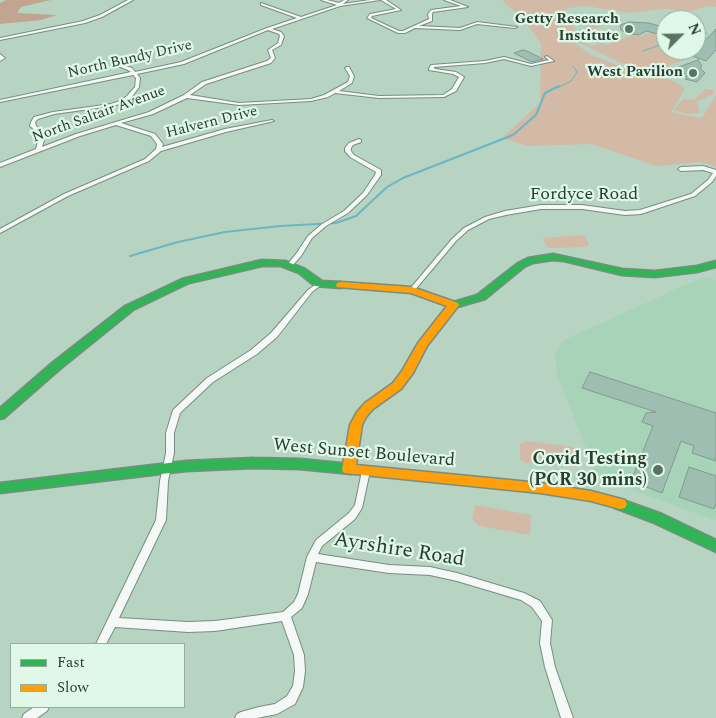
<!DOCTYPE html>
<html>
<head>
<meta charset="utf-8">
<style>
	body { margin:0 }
	#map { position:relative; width:716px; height:718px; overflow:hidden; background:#b7d3c2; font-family:Spectral,serif }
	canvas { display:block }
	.legend { position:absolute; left:10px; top:643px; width:175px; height:65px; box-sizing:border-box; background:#dff8e8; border:1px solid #96ad9e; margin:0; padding:6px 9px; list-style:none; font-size:15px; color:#283d30 }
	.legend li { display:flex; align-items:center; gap:10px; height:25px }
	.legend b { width:25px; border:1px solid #96ad9e }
	.north { position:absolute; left:656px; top:10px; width:50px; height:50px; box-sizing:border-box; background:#dff8e8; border:1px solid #96ad9e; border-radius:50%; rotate:67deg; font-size:14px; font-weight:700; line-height:20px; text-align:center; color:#283d30 }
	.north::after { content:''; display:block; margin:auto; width:18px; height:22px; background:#5a7263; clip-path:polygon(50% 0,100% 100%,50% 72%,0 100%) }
</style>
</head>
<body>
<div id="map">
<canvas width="716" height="718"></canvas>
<ul class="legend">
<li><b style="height:6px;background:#30b455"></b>Fast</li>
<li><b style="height:6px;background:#ff9f0a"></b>Slow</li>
</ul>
<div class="north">N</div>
</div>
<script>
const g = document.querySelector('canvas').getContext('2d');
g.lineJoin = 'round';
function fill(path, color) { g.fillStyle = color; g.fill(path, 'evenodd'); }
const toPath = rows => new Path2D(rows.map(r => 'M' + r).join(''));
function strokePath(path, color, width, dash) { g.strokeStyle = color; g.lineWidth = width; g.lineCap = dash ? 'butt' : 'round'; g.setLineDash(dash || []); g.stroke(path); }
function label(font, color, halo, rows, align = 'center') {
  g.font = font + ' Spectral,serif'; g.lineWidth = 4.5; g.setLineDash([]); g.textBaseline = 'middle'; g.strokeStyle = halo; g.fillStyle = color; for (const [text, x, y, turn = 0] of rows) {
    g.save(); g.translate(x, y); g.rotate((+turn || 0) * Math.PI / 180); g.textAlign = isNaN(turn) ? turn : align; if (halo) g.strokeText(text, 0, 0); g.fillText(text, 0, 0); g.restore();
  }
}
const built = toPath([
	[705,277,716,280,716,519,713,520,617,484,598,479,557,374,555,353,564,340,666,294,677,288]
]);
const green = toPath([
	[502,0,716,0,716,7,707,6,691,11,662,9,630,13,586,6,568,8,562,13,562,18,576,28,569,34,568,40,575,44,592,55,619,66,673,81,685,89,671,112,702,118,716,95,716,167,701,162,656,166,591,144,528,146,502,138,540,103,541,43,525,22],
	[604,22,610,23,593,29,599,31,596,32,598,34,612,40,605,42,593,37,582,42,592,46,602,43,606,45,633,35,643,37,644,34,657,33,666,35,666,50,676,50,679,55,690,58,668,65,679,70,674,72,679,73,676,76,680,77,678,79,647,71,619,62,578,42,577,39,586,31,584,27],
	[705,89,713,90,713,94,697,102,700,113,687,114,674,110,683,99,694,100],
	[580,235,586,237,589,245,586,247,551,248,547,247,543,238],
	[526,441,573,447,578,450,580,465,575,467,525,463,520,459,520,444],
	[475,505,531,515,530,535,479,526,472,519]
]);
const forest = toPath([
	[6,0,51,0,21,7,17,13,57,15,41,20,0,24,0,3]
]);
const streamFar1 = toPath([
	[696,36,707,33],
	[643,51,666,43],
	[557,88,571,81,577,72,573,66]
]);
const stream = toPath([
	[130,256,178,242,225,232,280,226,336,223,356,216,387,187,403,178,513,135,536,115,545,93,559,86]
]);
const building = toPath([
	[629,22,649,23,666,28,666,36,646,31,639,35,626,33,621,30,620,25,629,22],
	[716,29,716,50,706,61,678,51,696,50,716,29],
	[523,50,527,51,543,59,532,62,514,53,523,50],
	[698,60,702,66,700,68,705,73,697,82,685,79,687,77,683,76,685,74,678,72,680,69,676,68,698,60],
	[590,372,716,413,716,461,692,453,694,446,681,441,662,493,631,481,653,426,642,422,646,413,656,412,582,388,590,372],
	[689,467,716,476,716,503,714,509,679,497,689,467]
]);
const street = toPath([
	[128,0,133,0,102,17,85,23,0,40,0,38,83,21,100,15,128,0],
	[321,0,327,0,339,3,344,0,348,0,343,4,370,0,380,0,340,6,272,29,281,32,284,36,281,45,272,50,275,58,271,63,206,84,190,95,239,103,311,99,324,95,348,82,350,76,345,68,347,67,349,67,354,76,352,83,339,91,379,96,443,95,452,89,459,77,453,74,429,70,429,69,431,65,485,61,504,57,531,64,549,60,545,57,547,56,554,61,531,66,504,59,485,63,434,67,434,68,435,69,456,72,464,77,456,91,444,97,379,98,335,93,328,97,311,101,239,105,187,98,153,114,121,123,155,134,163,144,162,147,225,129,272,120,274,121,226,132,161,151,149,161,68,196,0,233,0,229,64,194,145,159,156,149,157,144,151,136,116,125,80,136,0,167,0,163,36,149,39,137,38,133,30,126,31,122,34,117,53,112,111,104,120,101,127,96,135,87,136,78,133,75,0,102,0,100,131,72,128,70,115,65,115,64,117,63,132,68,135,72,181,62,267,28,297,18,261,5,261,3,301,17,337,5,321,0],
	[268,30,279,34,280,36,278,43,268,50,271,58,267,61,202,82,184,95,149,112,76,134,42,147,45,137,42,131,36,126,35,122,38,119,54,114,112,106,124,103,131,98,139,87,140,78,137,74,184,64,268,30],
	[381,0,386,0,401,10,372,16,371,18,399,31,403,31,429,19,428,14,431,10,461,6,444,0,450,0,468,7,433,12,432,14,432,21,419,26,460,28,477,22,517,27,515,28,477,24,460,30,415,28,405,33,398,33,367,18,370,14,396,9,381,0],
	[0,54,5,58,0,61,0,54],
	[359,139,361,140,361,142,353,145,351,148,351,151,354,155,381,170,381,175,367,195,348,213,326,226,312,238,301,256,292,266,288,266,287,265,296,254,308,236,322,224,344,211,363,193,375,175,376,172,350,157,345,151,345,148,349,143,359,139],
	[703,166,716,170,716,176,712,182,695,196,641,214,625,215,582,209,541,209,506,215,489,219,468,230,456,241,414,291,410,291,409,290,452,239,464,228,485,217,505,211,541,205,582,205,625,211,640,210,691,194,708,180,713,173,703,170,681,171,678,169,681,167,703,166],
	[319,282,322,284,321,285,312,292,277,337,257,354,213,382,180,413,174,433,174,453,168,481,166,520,119,618,188,622,215,621,283,612,294,602,298,594,307,557,316,540,349,513,355,505,362,471,363,469,366,468,369,469,370,471,362,508,355,519,322,546,318,554,389,565,430,567,457,573,524,593,540,601,552,620,550,643,555,667,573,718,561,718,545,667,540,643,542,621,532,607,521,600,457,581,430,575,389,573,316,562,308,594,302,608,291,617,304,655,305,671,303,687,295,704,277,714,257,718,235,718,237,714,241,712,259,707,275,704,287,696,293,686,295,671,294,655,282,621,215,631,188,632,115,627,106,644,96,644,156,520,160,481,166,453,166,433,173,410,207,378,251,350,271,333,308,290,319,282],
	[34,707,49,707,47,711,37,718,22,718,24,714,34,707]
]);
const fast = toPath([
	[553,254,622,269,655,271,697,266,716,261,716,267,697,272,655,277,622,275,564,261,553,260,533,263,524,267,485,299,454,308,449,305,450,303,477,295,518,263,528,258,553,254],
	[262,260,285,261,305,269,322,281,341,282,346,285,341,288,315,286,299,273,281,266,262,266,189,283,133,310,60,369,4,418,0,419,0,408,52,363,125,306,182,279,262,260],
	[253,458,300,459,351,464,356,466,358,469,356,472,351,474,300,469,253,468,186,471,0,493,0,483,186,461,253,458],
	[620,499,662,514,716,540,716,552,652,522,615,508,613,504,615,500,620,499]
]);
const slow = toPath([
	[341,282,412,287,458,303,459,305,427,346,413,373,401,389,373,409,366,417,362,425,356,465,540,483,591,491,625,500,627,504,625,508,620,509,591,501,540,493,344,473,342,470,350,425,357,412,365,403,393,383,402,371,418,343,447,306,411,293,337,287,336,285,337,283,341,282]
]);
const markers = [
	[629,29,5,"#5a7263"],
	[693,73,5,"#5a7263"],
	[658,470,6,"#5a7263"]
];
const farPoinames = [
	["Getty Research",619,20],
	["Institute",619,37],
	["West Pavilion",683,73]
];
const farStreetnames = [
	["North Bundy Drive",130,60,-13],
	["North Saltair Avenue",99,115,-20],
	["Halvern Drive",212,123,-14]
];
const streetNames = [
	["Fordyce Road",584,195],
	["West Sunset Boulevard",364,454,5]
];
const poiNames = [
	["Covid Testing",647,460],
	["(PCR 30 mins)",647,481]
];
const nearStreetnames = [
	["Ayrshire Road",399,551,9]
];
fill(built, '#a7d4b8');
fill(green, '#d2baa7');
fill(forest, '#c1a591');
strokePath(streamFar1, '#69b7c3', 1);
strokePath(stream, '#69b7c3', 2);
fill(building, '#9fbeb2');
strokePath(building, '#819a8f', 1);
strokePath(street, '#778d80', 2);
strokePath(fast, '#778d80', 3);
strokePath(slow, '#778d80', 3);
fill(street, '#f4f8f6');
fill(fast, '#30b455');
fill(slow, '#ff9f0a');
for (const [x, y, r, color] of markers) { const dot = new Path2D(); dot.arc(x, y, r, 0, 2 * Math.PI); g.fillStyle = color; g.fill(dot); strokePath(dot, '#dff8e8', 2); }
label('bold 15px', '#283d30', '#dff8e8', farPoinames, 'right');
label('15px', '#283d30', '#dff8e8', farStreetnames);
label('18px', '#283d30', '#dff8e8', streetNames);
label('bold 18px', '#283d30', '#dff8e8', poiNames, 'right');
label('21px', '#283d30', '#dff8e8', nearStreetnames);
</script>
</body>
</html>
